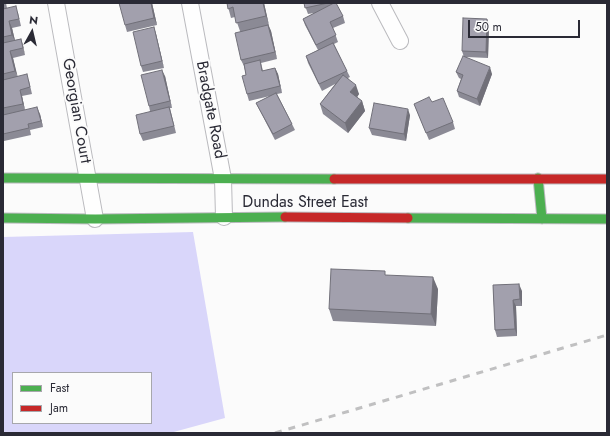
<!DOCTYPE html>
<html>
<head>
<meta charset="utf-8">
<style>
	body { margin:0 }
	#map { position:relative; width:610px; height:436px; overflow:hidden; background:#fbfbfb; font-family:Jost,sans-serif }
	canvas { display:block }
	.frame { position:absolute; inset:0; border:4px solid #2a2a35; pointer-events:none }
	.legend { position:absolute; left:12px; top:372px; width:140px; height:52px; box-sizing:border-box; background:#fbfbfb; border:1px solid #a7a7ac; margin:0; padding:5px 7px; list-style:none; font-size:12px; color:#2a2a35 }
	.legend li { display:flex; align-items:center; gap:8px; height:20px }
	.legend b { width:20px; border:1px solid #a7a7ac }
	.north { position:absolute; left:12px; top:12px; width:40px; height:40px; -webkit-text-stroke:3px #fbfbfb; paint-order:stroke; rotate:8deg; font-size:11px; font-weight:700; line-height:16px; text-align:center; color:#2a2a35 }
	.north::after { content:''; display:block; margin:auto; width:14px; height:18px; background:#2a2a35; clip-path:polygon(50% 0,100% 100%,50% 72%,0 100%) }
	.scale { position:absolute; left:468px; top:20px; width:112px; height:18px; box-sizing:border-box; border:2px solid #2a2a35; border-top:0; padding-left:5px; font-size:12px; line-height:14px; white-space:nowrap; color:#2a2a35; -webkit-text-stroke:3px #fbfbfb; paint-order:stroke }
</style>
</head>
<body>
<div id="map">
<canvas width="610" height="436"></canvas>
<div class="frame"></div>
<ul class="legend">
<li><b style="height:5px;background:#4caf50"></b>Fast</li>
<li><b style="height:5px;background:#c62828"></b>Jam</li>
</ul>
<div class="north">N</div>
<div class="scale">50 m</div>
</div>
<script>
const g = document.querySelector('canvas').getContext('2d');
g.lineJoin = 'round';
function fill(path, color) { g.fillStyle = color; g.fill(path, 'evenodd'); }
const toPath = rows => new Path2D(rows.map(r => 'M' + r).join(''));
function strokePath(path, color, width, dash) { g.strokeStyle = color; g.lineWidth = width; g.lineCap = dash ? 'butt' : 'round'; g.setLineDash(dash || []); g.stroke(path); }
function label(font, color, halo, rows, align = 'center') {
  g.font = font + ' Jost,sans-serif'; g.lineWidth = 4; g.setLineDash([]); g.textBaseline = 'middle'; g.strokeStyle = halo; g.fillStyle = color; for (const [text, x, y, turn = 0] of rows) {
    g.save(); g.translate(x, y); g.rotate((+turn || 0) * Math.PI / 180); g.textAlign = isNaN(turn) ? turn : align; if (halo) g.strokeText(text, 0, 0); g.fillText(text, 0, 0); g.restore();
  }
}
const forest = toPath([
	[193,232,225,418,170,433,3,433,3,237],
	[13,373,151,373,151,423,13,423]
]);
const street = toPath([
	[56,3,95,219],
	[190,3,223,179,224,217],
	[380,3,400,41]
]);
const fast = toPath([
	[3,178,334,179],
	[538,178,542,219],
	[3,218,95,219,285,217],
	[408,218,607,219]
]);
const jam = toPath([
	[334,179,607,179],
	[285,217,408,218]
]);
const rail = toPath([
	[275,433,607,335]
]);
const wall = toPath([
	[3,3,6,3,7,8,18,13,21,26,12,28,15,40,21,39,25,55,13,58,17,76,29,81,32,94,22,96,25,110,40,114,43,127,30,130,31,135,4,141,3,139],
	[152,3,157,25,127,32,125,25],
	[227,3,264,3,269,26,271,31,277,59,261,63,263,71,275,68,278,74,282,93,277,94,295,130,275,140,259,109,256,103,270,96,249,101,247,94,246,75,244,66,241,60,240,31,235,17,231,18],
	[304,3,332,3,343,16,345,23,333,28,338,42,334,44,347,71,350,77,348,78,359,94,357,97,362,101,365,111,348,133,323,114,320,104,335,84,322,91,308,63,306,56,318,50,305,25,303,19,314,13,308,14],
	[487,19,489,25,488,58,466,57,492,74,480,106,459,97,457,91,461,79,459,78,456,72,464,57,462,51],
	[154,27,156,34,164,68,143,72,141,66],
	[165,76,172,108,170,108,176,133,143,141,140,134,150,111,149,106],
	[432,102,453,122,455,129,429,140,414,104],
	[410,115,406,141,372,135,369,128],
	[387,275,438,289,436,326,333,321,329,309],
	[493,285,522,291,522,306,516,306,517,336,497,337,495,330]
]);
const shadedWall = toPath([
	[151,3,152,3,157,25,154,18],
	[263,3,264,3,269,25,266,16],
	[487,19,489,25,488,58,486,52],
	[9,21,12,28,15,41,12,35],
	[268,25,271,31,277,59,275,52],
	[154,27,156,34,164,68,162,61],
	[21,39,23,45,25,55,23,48],
	[10,51,13,58,18,78,15,71],
	[490,67,492,74,480,106,477,99],
	[275,68,278,74,282,93,280,86],
	[162,70,165,76,172,108,170,101],
	[356,85,359,94,354,102,350,92],
	[20,90,22,96,25,110,23,104],
	[362,101,365,111,348,133,345,123],
	[37,107,40,114,43,127,41,121],
	[408,109,410,115,406,141,404,134],
	[433,277,438,289,436,326,431,314],
	[519,284,522,291,522,306,520,299],
	[513,300,516,306,517,336,515,329]
]);
const building = toPath([
	[119,3,151,3,154,18,125,25,119,3],
	[227,3,263,3,266,16,236,23,233,7,228,9,227,3],
	[304,3,328,3,305,8,304,3],
	[334,3,336,3,343,16,330,22,336,35,316,45,303,19,334,3],
	[16,6,19,19,9,21,12,35,3,37,3,9,16,6],
	[463,18,487,19,486,52,462,51,463,18],
	[268,25,275,52,241,60,235,33,268,25],
	[154,27,162,61,141,66,133,32,154,27],
	[21,39,23,48,10,51,15,71,3,74,3,43,21,39],
	[333,43,347,71,319,84,306,56,333,43],
	[463,56,490,67,477,99,457,91,463,75,456,72,463,56],
	[260,60,262,71,275,68,280,86,247,94,242,76,246,75,244,64,260,60],
	[162,70,170,101,149,106,141,75,162,70],
	[27,74,30,87,20,90,23,104,3,108,3,80,27,74],
	[343,75,356,85,350,92,362,101,345,123,320,104,343,75],
	[276,93,292,124,273,134,256,103,276,93],
	[429,97,432,102,443,98,453,122,426,133,414,104,429,97],
	[374,103,408,109,404,134,369,128,374,103],
	[37,107,41,121,28,124,29,128,3,134,3,115,37,107],
	[169,107,174,126,140,134,136,115,169,107],
	[331,269,385,271,385,275,433,277,431,314,329,309,331,269],
	[519,284,520,299,513,300,515,329,495,330,493,285,519,284]
]);
const streetNames = [
	["Bradgate Road",210,110,79],
	["Georgian Court",76,111,80],
	["Dundas Street East",305,203]
];
fill(forest, '#d9d6fa');
strokePath(street, '#bababe', 18);
strokePath(fast, '#bababe', 11);
strokePath(jam, '#bababe', 11);
strokePath(street, '#fefefe', 16);
strokePath(fast, '#4caf50', 9);
strokePath(jam, '#c62828', 9);
strokePath(rail, '#c0c0c1', 3, [7, 7]);
fill(wall, '#8b8a95');
fill(shadedWall, '#717079');
fill(building, '#a2a0ad');
strokePath(building, '#717079', 1);
label('16px', '#2a2a35', '#fbfbfb', streetNames);
</script>
</body>
</html>
